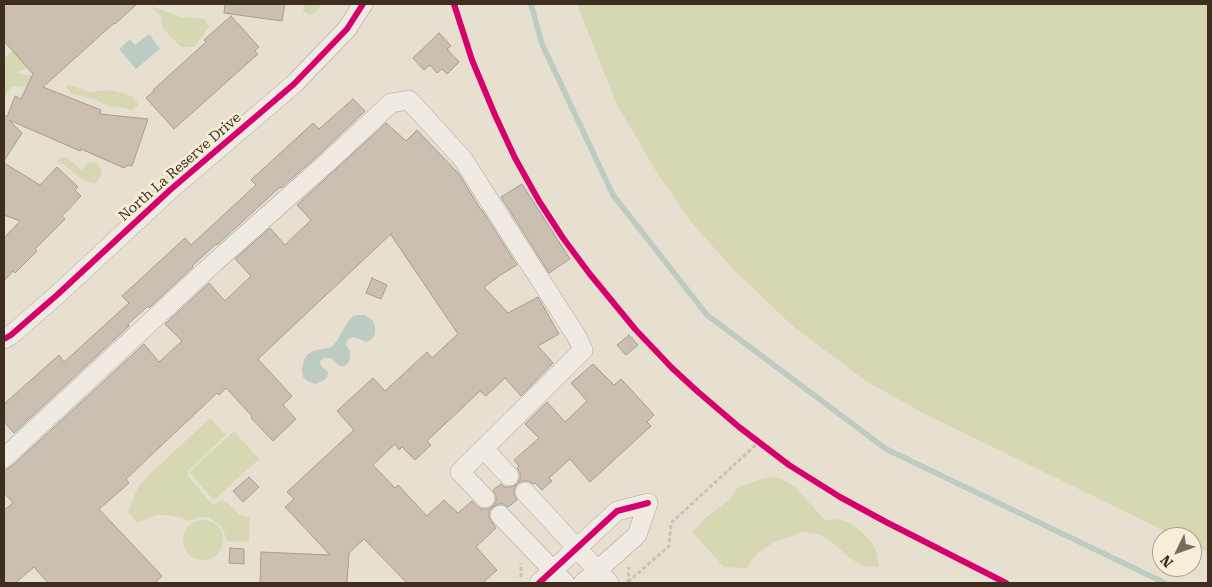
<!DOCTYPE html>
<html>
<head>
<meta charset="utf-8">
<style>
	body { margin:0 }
	#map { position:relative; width:1212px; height:587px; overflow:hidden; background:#e7e0d1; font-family:"Roboto Serif",serif }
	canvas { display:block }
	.frame { position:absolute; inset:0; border:5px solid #3d2e20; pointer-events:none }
	.north { position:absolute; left:1152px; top:527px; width:50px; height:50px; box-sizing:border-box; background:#f7eed8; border:1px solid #ada18e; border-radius:50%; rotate:228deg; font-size:14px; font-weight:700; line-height:20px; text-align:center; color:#3d2e20 }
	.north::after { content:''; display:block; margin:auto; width:18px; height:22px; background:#786c5e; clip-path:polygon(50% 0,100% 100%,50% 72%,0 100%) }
</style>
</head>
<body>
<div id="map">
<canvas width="1212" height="587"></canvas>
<div class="frame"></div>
<div class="north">N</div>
</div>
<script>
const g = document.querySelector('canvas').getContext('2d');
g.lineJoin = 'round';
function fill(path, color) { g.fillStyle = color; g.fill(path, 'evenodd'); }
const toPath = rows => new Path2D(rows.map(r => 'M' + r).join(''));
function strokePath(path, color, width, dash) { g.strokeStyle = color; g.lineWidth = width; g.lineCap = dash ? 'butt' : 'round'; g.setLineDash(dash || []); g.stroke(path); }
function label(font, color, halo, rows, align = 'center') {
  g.font = font + ' "Roboto Serif",serif'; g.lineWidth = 5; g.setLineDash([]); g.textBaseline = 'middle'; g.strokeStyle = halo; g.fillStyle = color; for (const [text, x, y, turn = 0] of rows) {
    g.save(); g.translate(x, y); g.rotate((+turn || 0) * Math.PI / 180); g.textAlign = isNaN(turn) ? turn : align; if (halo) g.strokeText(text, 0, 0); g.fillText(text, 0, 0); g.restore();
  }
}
const green = toPath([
	[304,4,321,4,315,13,309,15,303,11],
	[577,4,1208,4,1208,552,1192,544,1192,537,1177,537,921,412,866,381,795,328,732,268,692,223,659,176,616,103],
	[150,6,181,17,205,19,209,27,194,47,181,47,163,29,161,16],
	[14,50,27,68,16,73,34,76,27,86,11,87,4,98,4,58],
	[68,84,89,92,111,90,132,96,139,105,132,110,113,106,109,107,95,99,72,94,66,87],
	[66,157,82,170,87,163,97,162,99,165,102,173,98,181,94,184,86,181,79,177,64,165,57,162,59,158],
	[210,418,226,435,188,471,187,475,211,503,215,504,221,500,229,504,240,515,250,518,249,542,227,541,226,539,224,532,220,525,208,517,199,517,188,521,183,518,169,515,156,515,137,523,128,512,138,487,150,474],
	[234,431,259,459,214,500,189,472],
	[773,477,780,478,787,482,796,488,824,519,827,520,840,519,851,524,864,534,872,543,876,551,879,567,862,566,850,558,828,539,817,534,802,532,773,543,758,553,749,563,747,568,724,567,692,532,699,526,703,520,731,498,734,492,739,487,763,478],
	'183 540a20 20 0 1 1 40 0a20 20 0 1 1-40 0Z'
]);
const water = toPath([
	[149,34,160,49,136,69,119,49,130,39,135,45],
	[359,315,365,315,373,321,375,327,375,334,371,340,366,342,354,337,348,339,346,345,350,351,350,357,348,363,344,366,339,366,331,358,324,358,320,361,321,366,328,372,327,378,322,381,316,384,309,382,303,377,302,369,304,360,308,354,313,351,331,347,336,342,348,322,353,316]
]);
const stream = toPath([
	[531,4,542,44,613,195,707,315,886,449,1165,583]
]);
const building = toPath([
	[4,4,137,4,115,24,114,23,43,87,101,110,100,114,148,119,132,166,128,165,124,168,81,149,80,151,9,120,22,133,4,161,4,115,7,117,15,96,21,99,33,74,4,41,4,4],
	[225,4,285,4,282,21,224,13,225,4],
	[231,16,259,47,255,51,258,54,174,129,146,98,154,91,153,90,206,42,204,40,231,16],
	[439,33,451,46,447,49,459,62,447,74,442,69,437,73,430,65,424,70,413,58,439,33],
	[353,99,365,111,322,152,281,188,280,187,217,245,216,244,192,266,193,267,149,308,148,306,128,324,129,326,14,433,4,422,4,404,59,355,64,362,129,303,122,296,185,238,191,245,256,185,251,180,313,123,319,129,353,99],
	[386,123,406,141,417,130,459,174,481,210,482,210,517,265,497,277,498,277,484,287,508,313,538,297,559,334,538,346,553,363,521,396,505,378,486,396,480,391,427,441,431,445,415,460,402,447,399,450,395,444,373,465,395,488,398,485,427,516,444,500,458,513,472,501,477,506,481,509,488,509,493,506,496,501,496,495,493,490,501,484,505,487,511,487,517,484,520,479,520,473,517,468,519,466,514,460,539,438,525,424,547,402,565,422,587,401,571,383,593,364,614,385,621,379,635,394,654,415,647,422,651,426,590,482,570,459,549,478,552,481,542,490,535,483,533,484,528,481,522,481,517,484,514,489,514,495,517,500,508,507,503,504,498,504,493,507,489,511,489,517,492,522,496,528,476,547,497,570,483,583,407,583,364,539,349,553,347,583,260,583,261,552,330,555,285,507,294,499,287,492,354,430,337,411,373,378,385,391,427,352,432,358,458,334,391,235,392,233,258,359,292,396,283,405,296,419,273,441,251,418,252,416,226,388,219,395,217,393,126,479,129,483,99,509,162,576,155,583,48,583,34,567,15,583,4,583,4,510,13,503,4,492,4,471,12,466,144,344,159,362,182,341,165,324,209,283,225,301,228,298,251,276,235,259,270,228,285,245,311,220,297,205,386,123],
	[4,163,40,185,57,167,78,187,75,190,81,196,62,216,65,219,35,249,37,251,15,273,13,271,4,281,4,238,20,221,4,215,4,163],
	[522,184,570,259,549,273,501,197,522,184],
	[372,278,387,285,381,299,366,293,372,278],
	[629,335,638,345,626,355,617,345,629,335],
	[249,477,259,487,243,502,233,491,249,477],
	[230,548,244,549,244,564,229,563,230,548]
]);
const path = toPath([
	[521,577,521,563],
	[628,582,669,546,671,523,759,442],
	[628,583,629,567]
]);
const minor = toPath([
	[4,339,11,335,57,295,170,190,294,84,347,29,363,4],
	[484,449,509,476],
	[4,458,214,263,330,160,391,103,409,100,462,158,577,337,583,350,460,472,485,498],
	[525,492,609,583],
	[500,515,565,583],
	[539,583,617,511,648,503],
	[583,583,637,535,648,503]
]);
const cycleway = toPath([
	[454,4,472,60,495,115,515,158,539,201,563,238,589,273,635,329,672,368,697,391,739,427,789,465,840,497,886,522,1006,583],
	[4,339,11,335,57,295,170,190,294,84,347,29,363,4],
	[539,583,617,511,648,503]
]);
const streetNames = [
	["North La Reserve Drive",180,167,-41]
];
fill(green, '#d6d7b3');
fill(water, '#bcccc2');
strokePath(stream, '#bcccc2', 5.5);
fill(building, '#cbbfb2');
strokePath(building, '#a89c90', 1);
strokePath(minor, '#ada599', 20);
strokePath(path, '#c8c2b9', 3, [4, 2.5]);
strokePath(minor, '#efebe3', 19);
strokePath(cycleway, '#d6006c', 6);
label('14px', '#3d2e20', '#f7eed8', streetNames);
</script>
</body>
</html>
